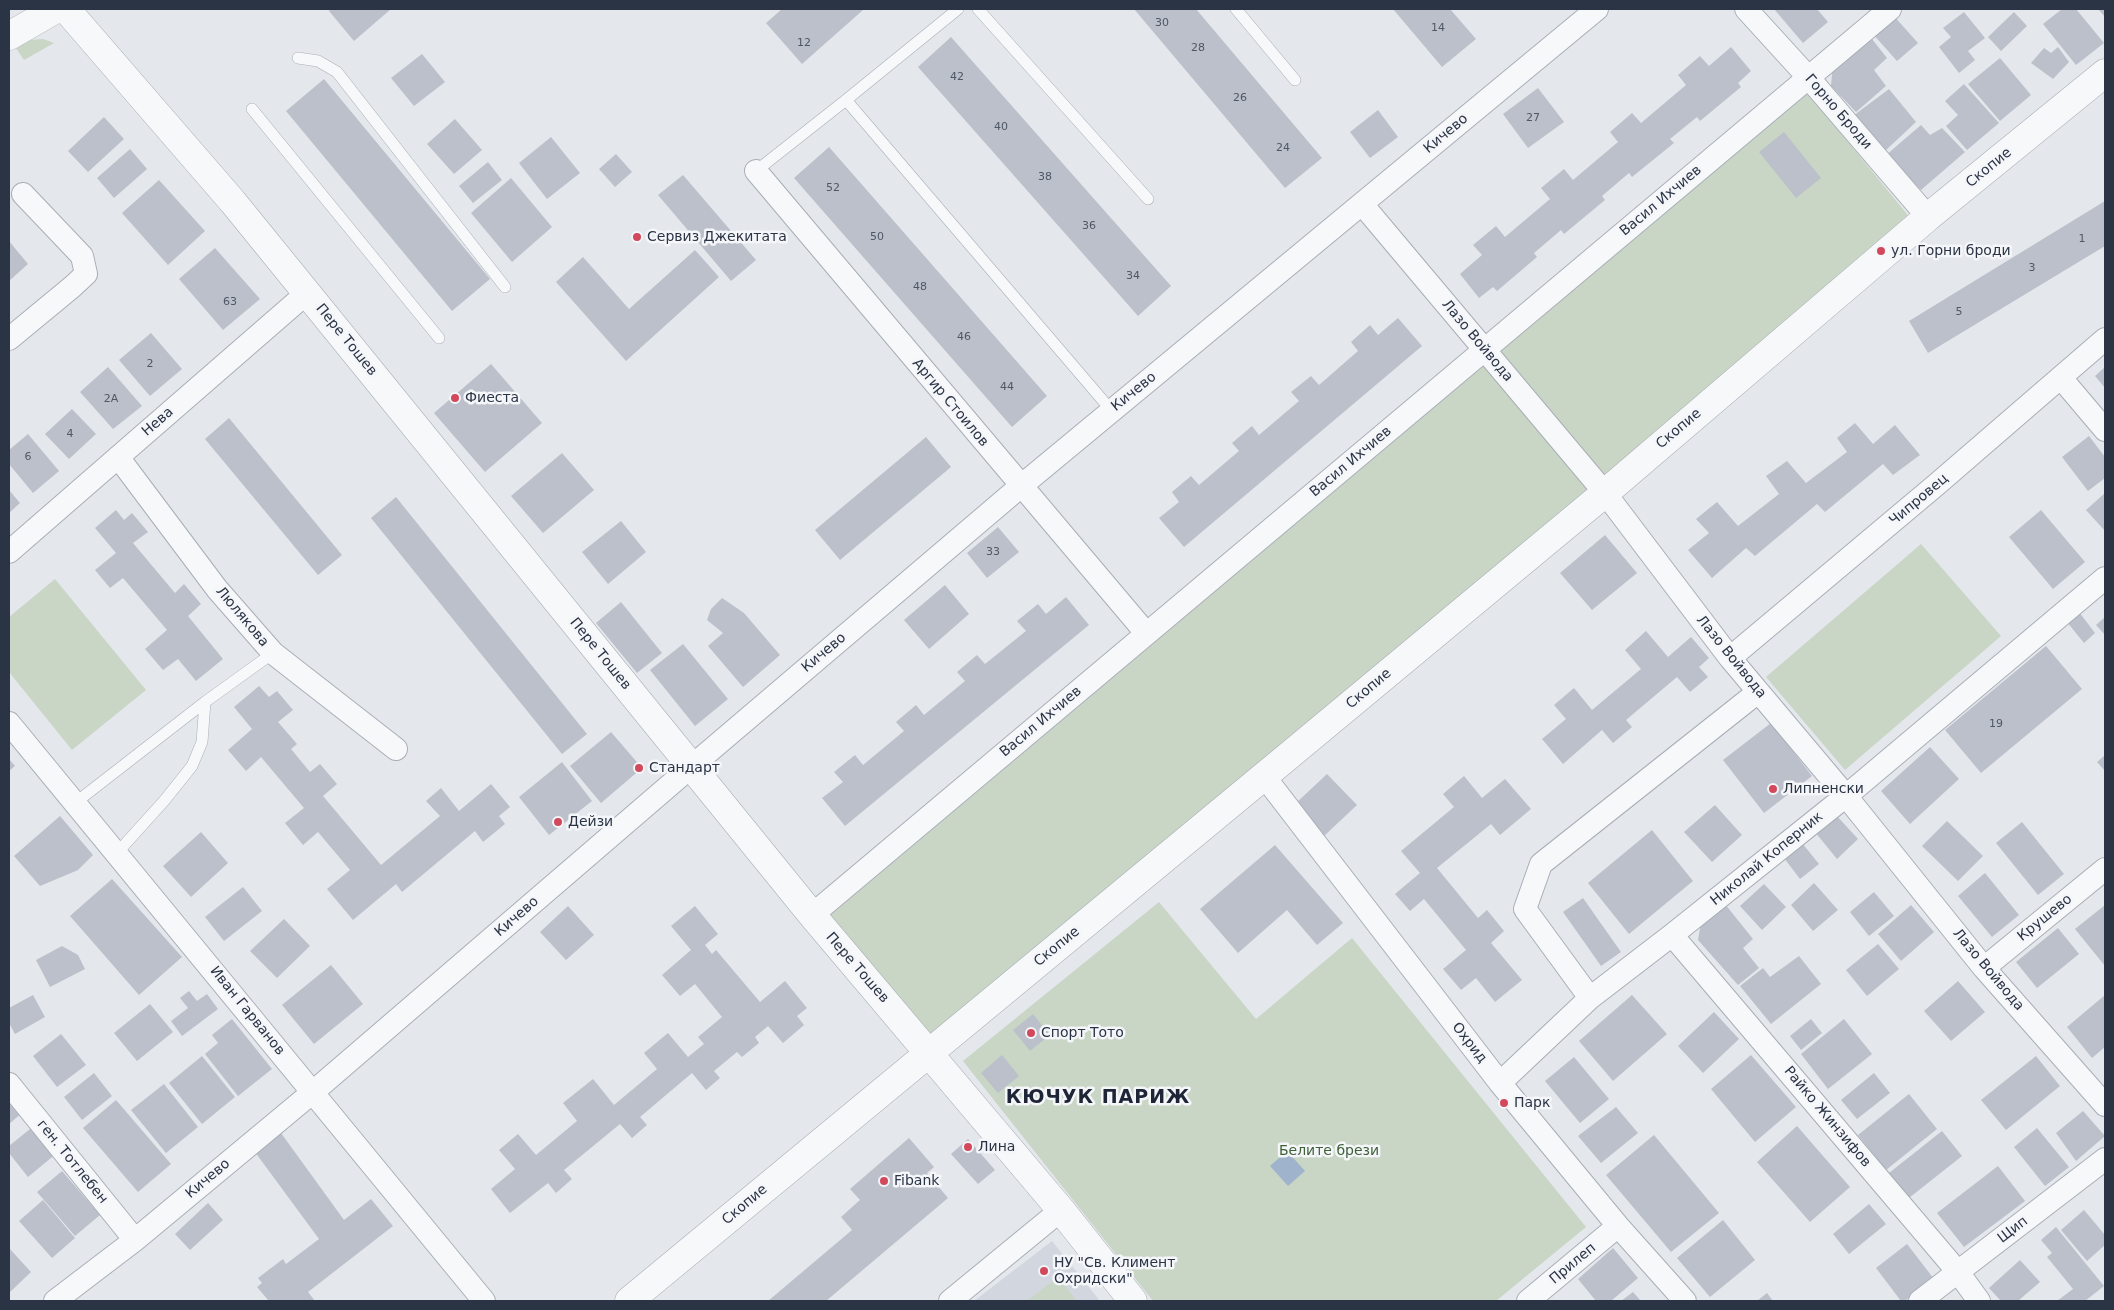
<!DOCTYPE html>
<html>
<head>
<meta charset="utf-8">
<style>
	body { margin:0 }
	#map { position:relative; width:2114px; height:1310px; overflow:hidden; background:#e4e7ec; font-family:"DejaVu Sans",sans-serif }
	canvas { display:block }
	.frame { position:absolute; inset:0; border:10px solid #2b3445; pointer-events:none }
</style>
</head>
<body>
<div id="map">
<canvas width="2114" height="1310"></canvas>
<div class="frame"></div>
</div>
<script>
const g = document.querySelector('canvas').getContext('2d');
g.lineJoin = 'round';
function fill(path, color) { g.fillStyle = color; g.fill(path, 'evenodd'); }
const toPath = rows => new Path2D(rows.map(r => 'M' + r).join(''));
function strokePath(path, color, width, dash) { g.strokeStyle = color; g.lineWidth = width; g.lineCap = dash ? 'butt' : 'round'; g.setLineDash(dash || []); g.stroke(path); }
function label(font, color, halo, rows, align = 'center') {
  g.font = font + ' "DejaVu Sans",sans-serif'; g.lineWidth = 5; g.setLineDash([]); g.textBaseline = 'middle'; g.strokeStyle = halo; g.fillStyle = color; for (const [text, x, y, turn = 0] of rows) {
    g.save(); g.translate(x, y); g.rotate((+turn || 0) * Math.PI / 180); g.textAlign = isNaN(turn) ? turn : align; if (halo) g.strokeText(text, 0, 0); g.fillText(text, 0, 0); g.restore();
  }
}
const built = toPath([
	[1052,1241,1100,1301,974,1301]
]);
const green = toPath([
	[43,39,54,43,24,60,14,45,28,40],
	[1808,93,1911,219,929,1039,827,918],
	[1921,544,2001,636,1845,770,1766,677],
	[55,579,146,690,72,750,9,672,9,617],
	[1159,902,1256,1019,1352,938,1586,1227,1496,1301,1153,1301,963,1061],
	[1058,1277,1077,1301,1027,1301]
]);
const water = toPath([
	[1287,1151,1305,1171,1288,1186,1270,1166]
]);
const building = toPath([
	[331,9,391,9,354,41,329,11],
	[782,9,862,9,863,10,802,64,766,23],
	[1134,9,1196,9,1322,158,1285,188],
	[1393,9,1450,9,1476,39,1442,67],
	[1774,9,1817,9,1828,22,1803,43],
	[2062,9,2076,9,2104,43,2076,65,2043,24],
	[2098,9,2105,9,2105,17],
	[1964,12,1985,38,1968,51,1975,60,1959,73,1939,47,1951,37,1943,28],
	[2014,12,2027,26,2001,51,1988,37],
	[1893,15,1918,43,1897,61,1872,33],
	[1868,34,1887,58,1874,70,1886,86,1856,112,1831,86,1833,63],
	[951,37,1171,286,1138,316,918,67],
	[1731,47,1751,71,1738,83,1741,87,1700,121,1697,117,1670,139,1674,143,1632,177,1629,173,1602,196,1605,200,1564,234,1561,230,1534,253,1537,257,1497,291,1493,287,1479,298,1460,274,1482,255,1473,245,1496,226,1505,237,1550,199,1541,188,1564,169,1573,180,1618,142,1610,132,1632,113,1641,123,1686,85,1678,75,1700,56,1709,66],
	[2058,47,2069,62,2053,79,2031,63,2044,48,2051,53],
	[422,54,445,82,414,106,391,78],
	[2000,58,2031,95,2000,121,1968,84],
	[324,79,490,279,452,311,286,111],
	[1964,84,1999,123,1967,150,1946,126,1958,115,1945,101],
	[1538,88,1564,122,1528,148,1503,114],
	[1889,89,1916,122,1885,151,1853,116],
	[1378,110,1398,137,1370,158,1350,132],
	[104,117,124,139,88,172,68,151],
	[455,119,482,150,454,174,427,144],
	[1921,125,1930,135,1942,128,1965,152,1921,190,1885,156],
	[1784,132,1821,178,1796,198,1759,152],
	[551,137,580,173,547,199,519,163],
	[829,147,1047,396,1012,427,794,178],
	[130,149,147,169,114,198,97,178],
	[616,154,632,172,615,187,599,169],
	[488,162,502,180,473,203,459,186],
	[683,175,756,260,731,281,658,195],
	[511,178,552,227,512,262,471,213],
	[159,180,205,231,168,265,122,213],
	[2105,201,2105,246,1928,353,1909,321],
	[9,241,28,264,9,281],
	[215,248,260,299,223,330,179,279],
	[695,250,719,277,626,361,556,282,583,257,629,309],
	[1398,318,1422,346,1184,547,1159,518,1179,502,1172,492,1191,476,1199,485,1239,451,1232,443,1252,426,1259,435,1299,401,1291,392,1311,376,1319,385,1358,351,1351,342,1370,325,1378,335],
	[151,333,182,369,150,396,119,360],
	[491,364,542,423,485,472,434,413],
	[108,367,142,406,113,429,80,392],
	[2105,367,2105,388,2095,376],
	[72,409,96,434,69,459,45,434],
	[229,418,342,555,318,575,205,439],
	[1855,423,1873,444,1895,425,1920,455,1893,475,1883,464,1825,512,1817,504,1755,556,1746,548,1712,578,1688,550,1709,533,1696,519,1717,502,1738,526,1779,494,1766,476,1787,461,1806,483,1847,452,1837,438],
	[28,434,59,471,33,493,9,464,9,450],
	[2089,436,2105,457,2105,478,2088,491,2062,457],
	[926,437,951,467,840,560,815,530],
	[562,453,594,490,543,533,511,496],
	[9,490,20,503,9,513],
	[2105,493,2105,531,2086,510],
	[396,497,587,734,562,754,371,518],
	[116,510,124,520,132,513,148,532,133,543,175,593,184,584,201,604,188,616,223,659,196,681,178,659,163,670,145,649,167,630,123,578,110,588,95,570,116,553,95,528],
	[2041,510,2085,562,2053,589,2009,537],
	[621,521,646,552,608,584,582,552],
	[998,527,1019,552,987,578,967,553],
	[1605,535,1637,573,1592,610,1560,573],
	[945,585,969,614,929,649,904,620],
	[1066,597,1089,625,845,826,822,798,843,782,834,772,855,755,863,765,904,731,896,722,916,705,924,715,965,681,957,672,977,655,985,664,1026,631,1017,621,1038,604,1046,614],
	[722,598,744,613,780,655,743,687,708,646,723,633,707,620,711,609],
	[621,602,662,653,637,673,596,623],
	[2079,612,2095,633,2084,643,2067,622],
	[2105,617,2105,635,2096,625],
	[1646,631,1668,657,1691,637,1709,658,1699,667,1708,677,1690,692,1677,677,1626,720,1632,727,1613,743,1602,730,1563,764,1542,739,1566,719,1554,705,1574,688,1592,710,1641,669,1625,650],
	[683,644,728,699,695,726,650,670],
	[2046,646,2082,689,1981,773,1945,730],
	[259,686,269,697,277,691,293,710,278,722,297,744,291,749,310,772,320,764,337,784,323,796,381,865,440,816,426,801,441,788,459,811,491,784,510,807,499,816,505,824,483,842,475,831,402,892,396,884,353,920,327,889,350,870,318,832,303,845,285,823,304,808,261,757,246,771,228,750,252,729,234,707],
	[1771,723,1812,776,1764,813,1723,760],
	[611,732,642,768,601,803,570,766],
	[1930,747,1959,779,1910,824,1881,791],
	[2105,755,2105,771,2097,762],
	[9,759,15,766,9,771],
	[562,762,592,801,549,835,519,797],
	[1327,774,1357,805,1324,836,1295,804],
	[1464,776,1482,798,1505,779,1531,809,1500,835,1491,824,1437,868,1478,918,1487,910,1504,931,1491,943,1522,980,1495,1002,1476,978,1461,990,1443,969,1466,950,1424,899,1410,911,1395,894,1420,873,1401,851,1454,807,1443,794],
	[1715,805,1742,835,1712,862,1684,832],
	[1836,815,1858,839,1837,859,1815,832],
	[60,816,93,855,78,870,40,886,14,856],
	[1947,821,1983,856,1958,881,1922,846],
	[2022,822,2064,874,2038,895,1996,843],
	[1652,830,1693,881,1629,934,1588,883],
	[201,832,228,863,191,897,163,866],
	[1802,843,1819,864,1800,879,1784,858],
	[1275,845,1343,923,1317,945,1287,910,1238,953,1200,909],
	[1985,873,2019,915,1992,937,1958,896],
	[112,879,182,957,139,995,70,916],
	[1814,883,1838,910,1813,931,1791,905],
	[1764,884,1786,907,1762,930,1740,906],
	[243,887,262,911,224,941,205,917],
	[1874,892,1894,916,1869,936,1850,912],
	[1583,898,1621,952,1601,966,1563,912],
	[1725,904,1753,939,1743,948,1759,968,1738,985,1698,940,1701,922],
	[1911,905,1934,932,1901,961,1878,934],
	[2105,905,2105,966,2075,929],
	[568,906,594,935,566,960,540,932],
	[695,906,718,934,705,945,712,954,716,950,760,1002,785,981,807,1008,797,1016,804,1025,783,1043,768,1026,755,1037,759,1043,742,1057,737,1052,714,1071,720,1078,706,1090,692,1073,640,1117,647,1125,632,1138,620,1124,564,1170,572,1179,556,1193,548,1183,510,1213,491,1189,515,1169,499,1150,518,1134,536,1155,577,1121,563,1103,593,1079,614,1105,657,1069,644,1053,668,1033,688,1057,704,1044,698,1037,722,1017,695,984,680,996,662,975,691,950,671,926],
	[284,919,310,946,277,978,250,951],
	[2058,928,2079,954,2037,988,2016,962],
	[1878,944,1899,969,1867,996,1846,970],
	[62,946,78,955,85,969,50,987,36,960],
	[1799,956,1821,984,1771,1024,1740,986,1763,968,1770,977],
	[331,965,363,1004,314,1044,282,1005],
	[1958,981,1985,1012,1951,1041,1924,1011],
	[189,991,197,1001,207,994,218,1009,182,1036,171,1021,188,1008,180,998],
	[33,995,45,1017,15,1034,9,1023,9,1008],
	[1632,995,1667,1034,1613,1081,1579,1041],
	[2105,995,2105,1047,2092,1058,2067,1027],
	[150,1004,173,1032,137,1061,114,1033],
	[1714,1012,1739,1039,1703,1073,1678,1046],
	[1033,1014,1050,1035,1030,1051,1013,1030],
	[232,1019,272,1069,238,1096,205,1054,218,1043,212,1035],
	[1811,1019,1822,1033,1801,1050,1790,1036],
	[1844,1019,1872,1054,1828,1089,1801,1054],
	[61,1034,86,1065,57,1087,33,1056],
	[1002,1055,1019,1076,998,1093,981,1073],
	[1751,1055,1796,1107,1755,1142,1711,1089],
	[202,1056,235,1097,202,1124,169,1083],
	[2036,1056,2060,1086,2006,1130,1981,1100],
	[1574,1057,1609,1099,1580,1123,1545,1081],
	[94,1073,112,1096,82,1120,64,1097],
	[1874,1073,1890,1093,1857,1119,1841,1100],
	[164,1084,198,1127,166,1153,131,1110],
	[1909,1094,1937,1129,1886,1170,1858,1135],
	[9,1097,23,1112,9,1124],
	[116,1100,171,1164,138,1192,83,1128],
	[1616,1107,1638,1133,1601,1163,1578,1136],
	[2083,1111,2105,1136,2076,1161,2056,1133],
	[35,1125,57,1153,28,1177,9,1153,9,1146],
	[1797,1126,1850,1187,1810,1222,1757,1162],
	[2037,1128,2069,1167,2045,1186,2014,1147],
	[1942,1131,1962,1156,1909,1198,1889,1173],
	[281,1133,344,1220,371,1199,393,1226,308,1292,315,1301,269,1301,257,1287,262,1283,258,1278,283,1259,286,1264,319,1239,255,1152],
	[1654,1135,1719,1213,1671,1252,1606,1175],
	[909,1138,934,1167,927,1173,948,1198,826,1301,768,1301,852,1230,841,1217,860,1200,850,1189],
	[968,1139,995,1170,978,1184,951,1154],
	[1998,1166,2025,1201,1964,1247,1937,1213],
	[62,1171,100,1215,75,1236,37,1192],
	[43,1200,75,1238,52,1258,19,1221],
	[208,1203,223,1220,190,1250,175,1234],
	[1869,1204,1886,1224,1849,1254,1833,1234],
	[2084,1210,2105,1235,2105,1245,2087,1261,2061,1230],
	[1723,1220,1755,1260,1710,1297,1677,1258],
	[2056,1227,2104,1286,2085,1301,2057,1301,2073,1289,2047,1257,2052,1253,2041,1240],
	[1907,1244,1934,1279,1905,1301,1901,1301,1876,1268],
	[9,1248,31,1272,9,1293],
	[1613,1248,1638,1278,1611,1301,1596,1301,1578,1279],
	[2020,1260,2040,1282,2018,1301,2001,1301,1989,1288],
	[1633,1292,1641,1301,1621,1301],
	[1767,1293,1773,1301,1757,1301]
]);
const service = toPath([
	[978,9,1148,199],
	[1236,9,1295,80],
	[298,58,318,61,337,72,505,287],
	[846,100,958,9],
	[252,109,439,338],
	[756,171,846,100,1111,410],
	[75,803,205,702,273,653],
	[117,853,164,801,192,766,202,742,205,702]
]);
const minor = toPath([
	[1746,9,1808,77,1928,217],
	[756,171,1146,633],
	[1362,204,1605,493,1730,658,1846,796,1984,968,2105,1105],
	[9,339,72,287,86,274,82,256,23,194],
	[2061,378,2105,430],
	[118,457,217,589,273,653,396,749],
	[9,552,308,292],
	[1730,658,1936,485,2105,339],
	[9,723,484,1301],
	[1264,776,1500,1083,1618,1226,1685,1301],
	[812,915,1890,9],
	[1672,935,1958,1272,1979,1301],
	[1984,968,2105,869],
	[1590,998,1525,909,1541,864,1758,692],
	[1500,1083,1590,998,1672,935,1846,796,2105,578],
	[9,1084,135,1240],
	[55,1301,135,1240,313,1092,692,766,1021,486,1597,9],
	[950,1301,1061,1210],
	[1528,1301,1618,1226],
	[1920,1301,2105,1159]
]);
const tertiary = toPath([
	[66,9,233,202,812,915,1061,1210,1133,1301],
	[9,36,56,9],
	[629,1301,1286,758,1605,493,1928,217,2105,73]
]);
const markers = [
	[637,237,5,"#d1495b"],
	[1881,251,5,"#d1495b"],
	[455,398,5,"#d1495b"],
	[639,768,5,"#d1495b"],
	[1773,789,5,"#d1495b"],
	[558,822,5,"#d1495b"],
	[1031,1033,5,"#d1495b"],
	[1504,1103,5,"#d1495b"],
	[968,1147,5,"#d1495b"],
	[884,1181,5,"#d1495b"],
	[1044,1271,5,"#d1495b"]
];
const numberNames = [
	["30",1162,23],
	["14",1438,28],
	["12",804,43],
	["28",1198,48],
	["42",957,77],
	["26",1240,98],
	["27",1533,118],
	["40",1001,127],
	["24",1283,148],
	["38",1045,177],
	["52",833,188],
	["36",1089,226],
	["50",877,237],
	["1",2082,239],
	["3",2032,268],
	["34",1133,276],
	["48",920,287],
	["63",230,302],
	["5",1959,312],
	["46",964,337],
	["2",150,364],
	["44",1007,387],
	["2А",111,399],
	["4",70,434],
	["6",28,457],
	["33",993,552],
	["19",1996,724]
];
const streetNames = [
	["Горно Броди",1838,112,49],
	["Кичево",1446,134,-40],
	["Скопие",1989,168,-39],
	["Васил Ихчиев",1661,201,-40],
	["Пере Тошев",346,340,51],
	["Лазо Войвода",1477,341,50],
	["Кичево",1134,392,-39],
	["Аргир Стоилов",950,403,50],
	["Нева",158,422,-41],
	["Скопие",1679,429,-40],
	["Васил Ихчиев",1351,462,-40],
	["Чипровец",1919,500,-40],
	["Люлякова",242,617,50],
	["Кичево",824,653,-40],
	["Пере Тошев",600,654,51],
	["Лазо Войвода",1731,657,51],
	["Скопие",1369,689,-40],
	["Васил Ихчиев",1041,722,-40],
	["Николай Коперник",1767,859,-39],
	["Кичево",517,917,-41],
	["Крушево",2045,918,-39],
	["Скопие",1057,947,-39],
	["Пере Тошев",857,968,49],
	["Лазо Войвода",1988,970,50],
	["Иван Гарванов",247,1011,51],
	["Охрид",1469,1043,52],
	["Райко Жинзифов",1827,1117,50],
	["ген. Тотлебен",72,1162,51],
	["Кичево",208,1179,-40],
	["Скопие",745,1205,-40],
	["Щип",2013,1230,-38],
	["Прилеп",1573,1264,-40]
];
const poiNames = [
	["Сервиз Джекитата",647,237],
	["ул. Горни броди",1891,251],
	["Фиеста",465,398],
	["Стандарт",649,768],
	["Липненски",1783,789],
	["Дейзи",568,822],
	["Спорт Тото",1041,1033],
	["Парк",1514,1103],
	["Лина",978,1147],
	["Fibank",894,1181],
	["НУ \"Св. Климент",1054,1263],
	["Охридски\"",1054,1279]
];
const parkNames = [
	["Белите брези",1329,1151]
];
const districtNames = [
	["КЮЧУК ПАРИЖ",1098,1098]
];
fill(built, '#d2d6de');
fill(green, '#c9d6c5');
fill(water, '#9fb4cc');
fill(building, '#bbc0ca');
strokePath(service, '#a9aeb7', 12);
strokePath(minor, '#a9aeb7', 24);
strokePath(tertiary, '#a9aeb7', 29);
strokePath(service, '#f7f8fa', 11);
strokePath(minor, '#f7f8fa', 22);
strokePath(tertiary, '#f7f8fa', 28);
for (const [x, y, r, color] of markers) { const dot = new Path2D(); dot.arc(x, y, r, 0, 2 * Math.PI); g.fillStyle = color; g.fill(dot); strokePath(dot, '#f4f6f9', 2); }
label('11px', '#4f5766', null, numberNames);
label('14px', '#2b3445', '#f4f6f9', streetNames);
label('14px', '#2b3445', '#f4f6f9', poiNames, 'left');
label('14px', '#3f6138', '#f4f6f9', parkNames);
g.letterSpacing = '1px';
label('bold 19px', '#1d2536', '#f4f6f9', districtNames);
g.letterSpacing = '0px';
</script>
</body>
</html>
